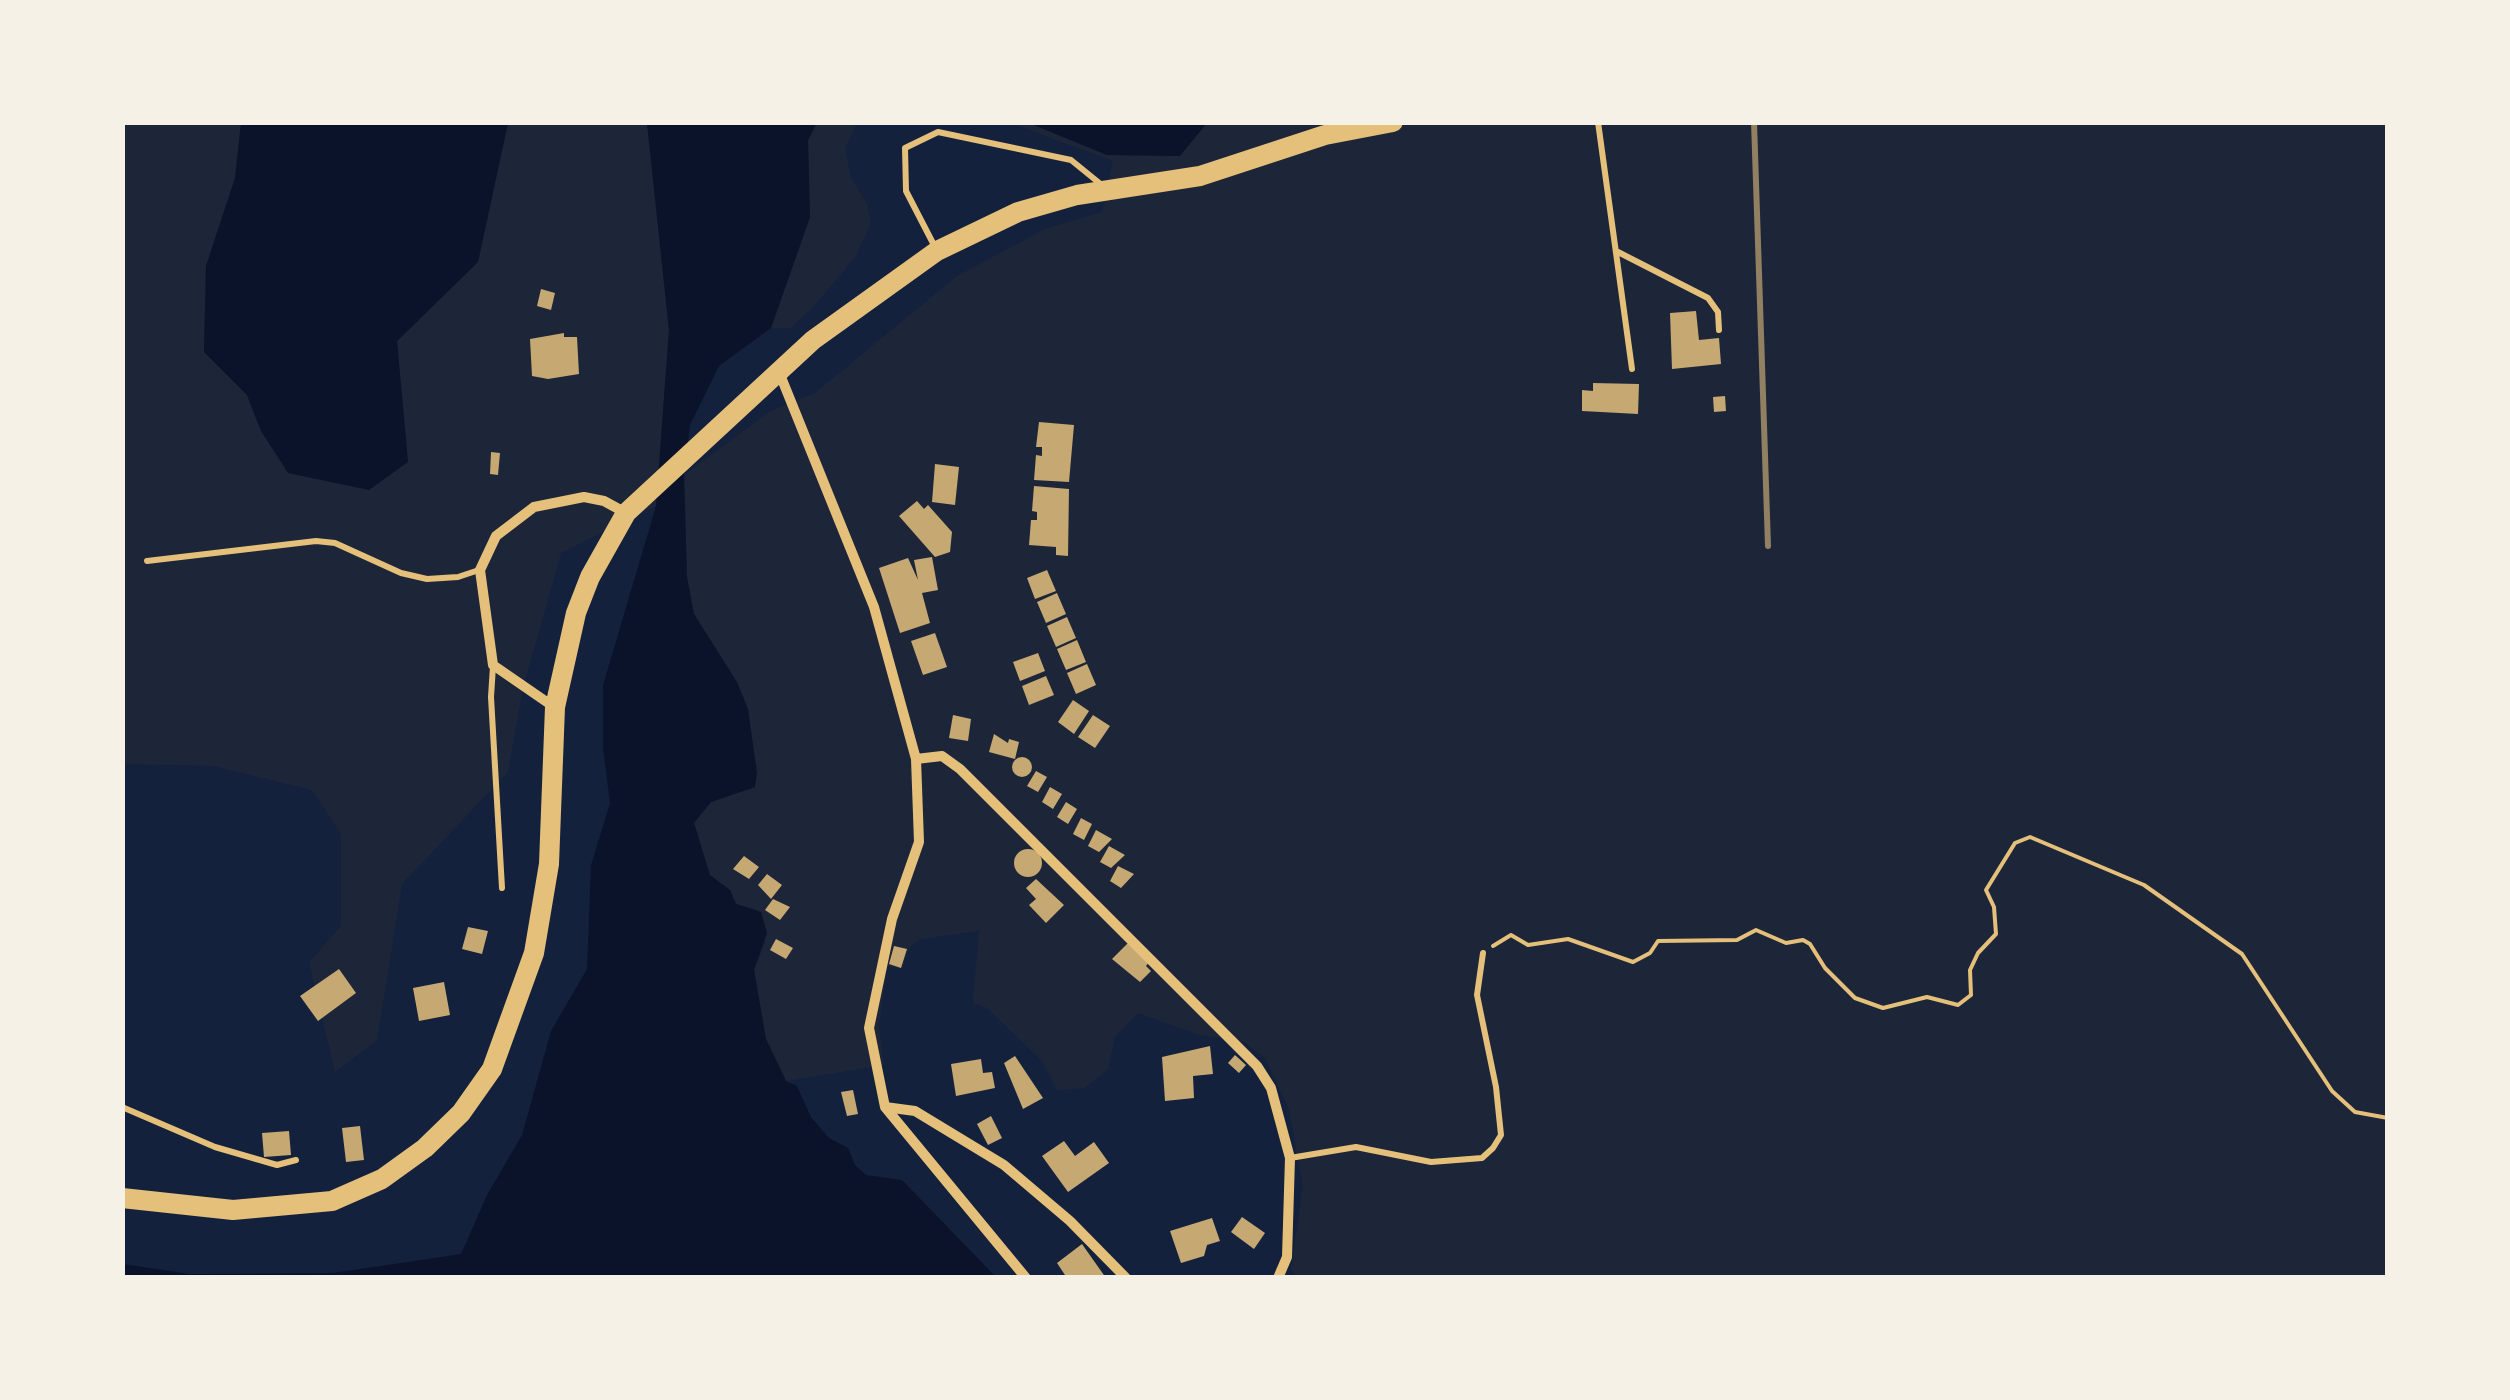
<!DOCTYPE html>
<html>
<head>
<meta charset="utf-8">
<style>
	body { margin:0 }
	#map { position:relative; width:2510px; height:1400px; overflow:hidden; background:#14213d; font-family:Merriweather,serif }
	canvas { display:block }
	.frame { position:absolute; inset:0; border:125px solid #f6f1e7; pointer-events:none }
</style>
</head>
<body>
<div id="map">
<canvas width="2510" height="1400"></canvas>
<div class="frame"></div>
</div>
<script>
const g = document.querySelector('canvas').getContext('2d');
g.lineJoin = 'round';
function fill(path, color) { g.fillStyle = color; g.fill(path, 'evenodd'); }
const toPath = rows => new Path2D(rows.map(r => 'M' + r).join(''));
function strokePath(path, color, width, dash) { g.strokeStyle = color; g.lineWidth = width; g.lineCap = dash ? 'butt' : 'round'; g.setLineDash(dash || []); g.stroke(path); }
const green = toPath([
	[1207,122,2387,123,2387,1277,1296,1277,1291,1269,1303,1186,1289,1110,1265,1058,1244,1042,1200,1035,1138,1013,1115,1037,1108,1069,1085,1088,1057,1090,1043,1062,987,1008,973,1003,979,931,921,939,909,948,902,969,887,966,879,1026,884,1065,786,1081,766,1039,754,970,765,943,756,909,736,904,730,890,709,875,694,822,711,802,755,787,711,643,694,614,687,577,684,475,769,412,815,393,957,276,1045,229,1102,212,1113,161,1011,123,1029,123,1107,155,1179,156],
	[123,123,241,123,235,178,206,266,204,352,247,395,261,431,368,490,408,462,397,341,478,262,508,123,647,123,669,330,656,506,561,553,523,688,508,772,402,884,377,1040,335,1072,309,962,341,926,341,834,312,790,214,766,123,764],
	[817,123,857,123,845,148,851,178,867,203,871,223,856,256,815,305,791,328,771,328,810,217,808,140]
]);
const water = toPath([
	[241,123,508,123,478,262,397,341,408,462,369,490,288,473,261,431,247,395,204,352,206,266,235,178],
	[647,123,817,123,808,140,810,217,771,328,719,366,690,425,684,475,687,577,694,614,737,682,748,709,757,773,755,787,711,802,694,823,710,875,730,890,736,904,761,912,767,933,754,970,766,1039,786,1081,797,1086,811,1117,829,1138,848,1148,855,1165,866,1175,902,1180,996,1277,123,1278,123,1264,190,1274,333,1273,461,1254,487,1195,522,1135,551,1031,587,969,591,865,610,803,603,748,603,685,656,506,669,330],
	[1029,123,1207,123,1180,156,1107,155]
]);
const building = toPath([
	[541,289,555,293,551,310,537,306],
	[1696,311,1699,340,1719,338,1721,364,1672,369,1670,313],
	[564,333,564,337,577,337,579,374,548,379,532,376,530,339],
	[1593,383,1639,384,1638,414,1582,411,1582,390,1593,391],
	[1725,396,1726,411,1714,412,1713,397],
	[1039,422,1074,425,1069,482,1034,480,1036,455,1042,456,1042,447,1036,447],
	[491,452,500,453,498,475,490,474],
	[935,464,959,467,955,505,932,502],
	[1034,486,1069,489,1068,556,1056,555,1056,547,1029,545,1031,520,1037,520,1037,512,1032,511],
	[917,501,924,509,928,505,952,532,950,552,935,557,899,516],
	[932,557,938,590,922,593,930,623,900,633,879,568,908,558,918,580,914,560],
	[1047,570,1056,591,1035,599,1027,578],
	[1057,593,1066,614,1046,623,1037,602],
	[1067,617,1076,638,1056,647,1047,626],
	[935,633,947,667,923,675,911,641],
	[1077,640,1086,662,1066,670,1057,649],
	[1038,653,1045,671,1020,681,1013,662],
	[1087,664,1096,685,1076,694,1067,673],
	[1046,676,1054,695,1029,705,1022,686],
	[1073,700,1089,711,1074,734,1058,722],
	[953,715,971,719,968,741,949,738],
	[1093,715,1110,726,1095,748,1078,737],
	[994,734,1008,743,1009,739,1019,742,1015,759,989,752],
	'1012 767a10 10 0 1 1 20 0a10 10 0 1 1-20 0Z',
	[1036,771,1047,777,1038,792,1027,786],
	[1050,787,1062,794,1053,809,1042,802],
	[1066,802,1077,809,1068,824,1057,817],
	[1081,818,1092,824,1084,840,1073,834],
	[1096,830,1112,839,1099,852,1088,846],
	[1109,846,1125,855,1111,868,1100,862],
	'1014 863a14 14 0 1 1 28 0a14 14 0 1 1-28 0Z',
	[744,856,759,867,749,879,733,869],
	[1118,866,1134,874,1121,888,1110,881],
	[767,874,782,885,771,899,758,885],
	[1036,879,1064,905,1046,923,1029,905,1036,899,1026,888],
	[773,899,790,907,780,920,765,910],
	[468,927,488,931,482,954,462,949],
	[776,939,793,948,786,959,770,950],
	[1129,942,1149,962,1146,966,1151,971,1140,982,1112,959],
	[894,946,907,949,901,968,889,964],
	[339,969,356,993,318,1021,300,996],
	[444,982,450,1015,419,1021,413,988],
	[1210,1046,1213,1074,1193,1076,1194,1098,1165,1101,1162,1057],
	[1235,1055,1246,1065,1239,1073,1228,1063],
	[1015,1056,1043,1098,1023,1109,1004,1063],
	[981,1059,983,1073,992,1072,995,1088,956,1096,951,1064],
	[853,1090,858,1114,847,1116,841,1092],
	[991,1116,1002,1138,988,1145,977,1124],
	[360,1126,364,1160,346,1162,342,1128],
	[289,1131,291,1155,264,1157,262,1133],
	[1064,1141,1075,1156,1094,1142,1109,1163,1068,1192,1042,1156],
	[1242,1217,1265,1233,1254,1249,1231,1232],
	[1212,1218,1220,1241,1207,1245,1204,1256,1181,1263,1170,1231],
	[1082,1244,1106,1278,1067,1278,1057,1263]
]);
const path = toPath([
	[1493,946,1511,935,1528,945,1568,939,1633,962,1650,953,1658,941,1737,940,1756,930,1786,943,1803,940,1810,944,1825,968,1855,998,1883,1008,1927,997,1958,1005,1971,995,1970,970,1978,953,1996,934,1994,907,1986,890,2015,843,2030,837,2144,885,2242,954,2332,1091,2355,1112,2388,1118]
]);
const service = toPath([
	[1598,122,1632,369],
	[936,249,906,191,905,148,938,132,1071,160,1103,186],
	[1618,252,1708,298,1718,312,1719,330],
	[147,561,316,541,335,543,401,573,427,579,458,577,479,570],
	[493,666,491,697,502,888],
	[122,1107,215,1147,277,1165,296,1160],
	[1290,1158,1356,1147,1431,1162,1482,1158,1493,1148,1501,1135,1496,1087,1477,995,1483,953]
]);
const minor = toPath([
	[779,372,874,607,916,759,919,842,892,919,869,1028,885,1107,1026,1278],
	[554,707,493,665,480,570,496,536,534,507,584,497,604,501,626,513],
	[916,759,942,756,960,769,1257,1066,1271,1088,1290,1158,1287,1257,1278,1278],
	[885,1107,915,1111,1004,1165,1070,1221,1126,1278]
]);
const primary = toPath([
	[122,1198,233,1210,332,1201,382,1179,425,1148,461,1113,492,1069,534,953,549,864,555,707,576,613,590,577,626,513,813,340,937,251,1018,212,1077,195,1200,176,1325,135,1393,122]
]);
const rail = toPath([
	[1754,122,1768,546]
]);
fill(green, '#1d2539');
fill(water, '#0b132b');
fill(building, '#c6a872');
strokePath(path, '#e5c07b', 4);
strokePath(service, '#e5c07b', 6);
strokePath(minor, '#e5c07b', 10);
strokePath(primary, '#e5c07b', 20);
strokePath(rail, '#918062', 6);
</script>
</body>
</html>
